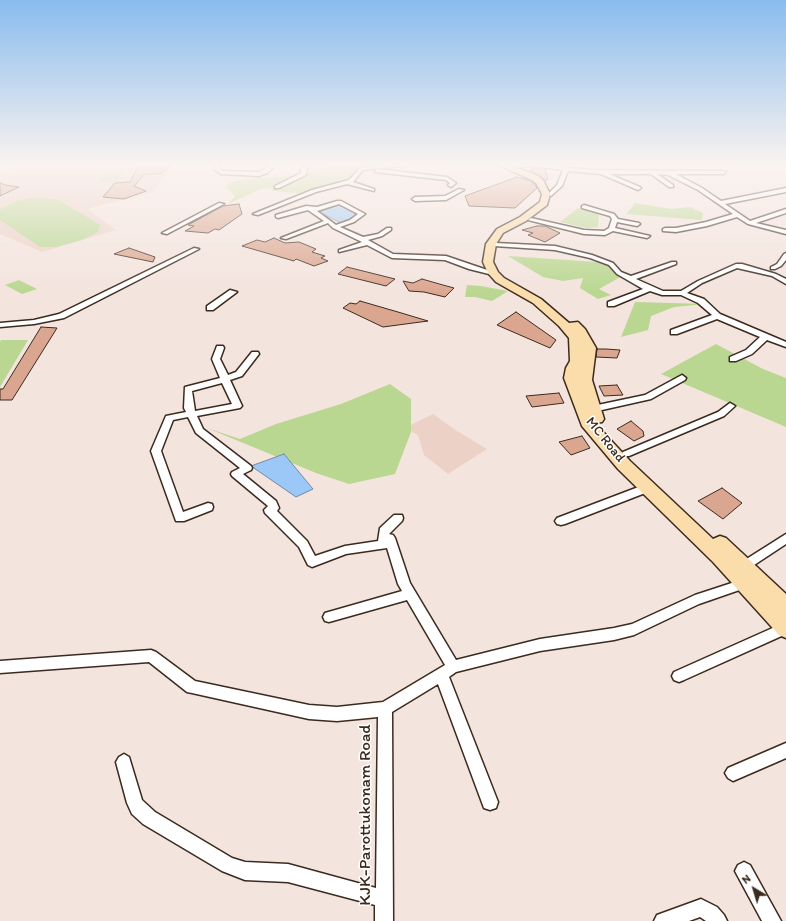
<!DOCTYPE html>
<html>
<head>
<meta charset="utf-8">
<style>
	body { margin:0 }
	#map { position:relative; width:786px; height:921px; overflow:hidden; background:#f4e4de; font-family:Itim,sans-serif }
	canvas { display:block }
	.north { position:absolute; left:734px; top:869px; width:40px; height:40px; -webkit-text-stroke:3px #fff; paint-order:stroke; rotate:322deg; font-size:11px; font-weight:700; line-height:16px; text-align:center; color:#3b2a1e }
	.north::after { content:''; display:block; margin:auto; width:14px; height:18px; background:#3b2a1e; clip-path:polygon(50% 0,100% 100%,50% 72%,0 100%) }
</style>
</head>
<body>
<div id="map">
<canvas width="786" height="921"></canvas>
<div class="north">N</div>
</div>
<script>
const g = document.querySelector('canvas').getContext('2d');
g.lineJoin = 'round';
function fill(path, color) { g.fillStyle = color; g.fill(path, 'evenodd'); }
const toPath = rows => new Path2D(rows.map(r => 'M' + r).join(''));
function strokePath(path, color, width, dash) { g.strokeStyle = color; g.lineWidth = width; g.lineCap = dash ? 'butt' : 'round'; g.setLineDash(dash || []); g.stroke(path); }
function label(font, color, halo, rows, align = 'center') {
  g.font = font + ' Itim,sans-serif'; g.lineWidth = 3; g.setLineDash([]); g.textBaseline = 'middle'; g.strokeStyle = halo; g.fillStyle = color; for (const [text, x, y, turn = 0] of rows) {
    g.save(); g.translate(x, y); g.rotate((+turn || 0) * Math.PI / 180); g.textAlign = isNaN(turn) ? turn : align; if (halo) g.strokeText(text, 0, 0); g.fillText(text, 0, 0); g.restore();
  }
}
const built = toPath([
	[29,165,174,165,152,192,87,209,116,230,42,252,0,234,0,172],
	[433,414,457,431,487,449,448,474,424,455,418,435,405,428]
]);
const green = toPath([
	[330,165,362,165,355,176,345,180,298,193,272,191,271,188,261,189,228,204,235,196,226,186,233,181,255,178,295,176],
	[107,171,126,171,118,182,99,182],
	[32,198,57,199,100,225,98,232,82,240,56,247,40,247,0,220,0,210,2,208,17,201],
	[635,203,671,209,690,207,703,213,702,220,626,214],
	[578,208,599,214,598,227,587,228,560,222],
	[508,256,597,262,605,265,616,266,624,275,599,289,611,295,598,299,580,288,583,278,563,281,543,277],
	[19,280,37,289,22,294,5,285],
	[467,285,481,286,508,291,492,301,475,297,465,297],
	[635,302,705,304,674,307,651,316,648,330,621,337],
	[1,340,28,340,0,387,0,342],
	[716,344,763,369,786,378,786,427,661,374],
	[390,384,411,399,411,432,395,474,349,484,316,473,207,428,240,439,276,424,341,404]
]);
const water = toPath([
	[338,205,364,215,343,224,319,212,338,205],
	[284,454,313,489,296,497,251,466,284,454]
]);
const building = toPath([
	[139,165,171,165,161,174,145,174,134,186,146,191,124,199,103,197,115,183,130,182,139,165],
	[531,169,545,169,548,179,545,181,539,175,530,171,531,169],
	[517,177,531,181,537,188,515,208,469,206,465,196,517,177],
	[0,183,5,185,19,187,0,196,0,183],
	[239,204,242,214,219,230,215,229,208,233,185,231,194,226,188,225,223,206,239,204],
	[537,226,545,226,560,233,545,242,528,235,533,233,522,230,537,226],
	[274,238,285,243,299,242,316,249,312,252,325,256,321,258,328,261,314,266,296,259,294,261,242,246,257,240,265,242,274,238],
	[129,248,155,257,153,262,114,254,129,248],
	[347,267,395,279,386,286,338,274,347,267],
	[422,279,443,285,454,288,445,297,424,292,409,291,403,281,413,283,422,279],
	[360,301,398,312,428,321,383,327,343,308,350,303,356,304,360,301],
	[516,312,556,340,550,348,497,325,516,312],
	[41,327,57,328,12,400,0,400,0,389,3,389,41,327],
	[597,349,606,349,620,350,617,358,596,357,597,349],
	[617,385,623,395,604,396,599,386,617,385],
	[559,393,564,403,532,407,526,396,559,393],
	[631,421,643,431,644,436,634,441,617,429,631,421],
	[582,436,590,448,571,455,559,442,582,436],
	[722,488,742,503,723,519,698,501,722,488]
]);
const street = toPath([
	[214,165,218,165,222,171,259,172,271,165,276,165,267,173,259,176,221,174,215,170,214,165],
	[306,165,311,165,307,169,306,175,279,188,275,188,275,186,301,173,301,169,306,165],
	[393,165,411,165,363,170,353,182,374,189,374,191,347,184,316,192,258,215,253,214,312,190,349,180,360,168,393,165],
	[515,165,544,165,591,170,726,171,724,174,676,174,702,188,721,201,786,188,786,192,725,204,750,221,786,209,786,213,756,223,786,230,786,234,748,224,737,217,707,226,676,232,663,231,663,229,665,228,676,228,706,222,733,214,698,190,668,175,657,174,673,185,673,187,669,187,651,174,609,174,640,187,641,188,638,190,601,174,568,171,562,186,551,196,548,194,557,185,563,170,533,166,507,168,505,167,515,165],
	[377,169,447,177,456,183,451,187,448,185,450,183,446,180,375,172,377,169],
	[459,189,464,190,446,200,415,201,412,199,415,197,445,196,459,189],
	[337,201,341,201,365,214,354,222,340,227,363,237,378,234,387,228,391,228,391,230,382,236,368,240,393,254,446,256,496,273,493,275,469,269,445,260,392,258,367,245,339,252,339,250,362,242,333,228,328,223,286,239,281,238,324,221,308,210,278,218,276,217,276,215,306,206,317,207,337,201],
	[339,204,358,214,350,220,336,225,317,211,339,204],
	[219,203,224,204,167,234,162,233,219,203],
	[584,205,614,214,618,219,639,223,640,224,637,226,617,222,615,228,650,236,647,238,613,231,605,235,584,234,528,220,531,218,584,230,604,231,609,228,612,219,610,216,582,208,582,206,584,205],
	[496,243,555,246,592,255,613,263,621,272,631,276,672,262,676,262,676,264,636,279,663,291,681,291,698,281,736,264,742,264,776,274,786,279,786,284,772,276,737,268,702,283,687,293,704,299,720,314,786,342,786,347,767,340,752,354,736,361,730,361,730,357,746,350,760,337,717,319,677,334,671,334,671,330,712,315,698,303,681,295,662,295,650,291,614,306,608,306,608,302,643,289,617,274,609,265,590,258,555,250,494,246,494,244,496,243],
	[194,248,199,249,64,318,34,324,0,327,0,323,34,320,59,314,194,248],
	[786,253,786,260,781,266,775,269,771,269,771,267,777,264,784,254,786,253],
	[230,290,237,292,213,310,207,310,207,306,230,290],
	[217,346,223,346,224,348,220,359,228,375,236,372,252,352,258,352,259,354,242,376,230,380,242,406,240,408,197,416,203,429,251,466,252,468,251,470,243,474,276,501,279,508,277,511,307,541,315,556,345,546,378,541,380,528,394,515,402,515,403,518,402,521,389,534,393,535,395,538,410,583,456,660,540,639,614,628,632,624,695,595,747,578,751,580,753,583,751,586,699,604,634,635,614,640,540,651,456,672,449,677,498,802,496,808,490,810,484,808,438,684,392,712,393,921,375,921,375,905,288,882,245,880,222,871,143,824,132,814,127,803,116,762,119,757,124,754,129,757,142,800,155,812,232,858,245,862,288,864,376,888,378,717,337,721,309,719,192,693,187,692,149,662,0,673,0,661,151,650,156,652,195,681,309,705,337,707,383,702,445,665,407,600,329,622,325,621,323,617,325,613,402,591,398,584,387,548,346,554,312,567,308,565,299,547,265,513,264,510,268,506,232,476,231,474,232,472,240,468,196,433,188,417,173,420,161,451,183,512,208,503,212,504,213,507,212,510,184,521,176,521,151,451,166,416,186,412,184,408,185,387,220,378,212,359,217,346],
	[222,383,232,404,195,411,192,391,222,383],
	[682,375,686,378,685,380,651,399,593,412,588,409,593,406,645,395,682,375],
	[730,403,735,406,724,416,629,456,623,456,621,454,623,452,718,412,730,403],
	[649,483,653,484,654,487,653,490,565,524,561,525,557,524,555,521,557,518,649,483],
	[786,534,786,544,745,571,741,573,737,571,735,568,737,565,786,534],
	[786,622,786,634,684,680,679,682,674,680,672,676,674,672,786,622],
	[786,743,786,758,733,781,728,778,725,773,728,768,786,743],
	[744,862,750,865,781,921,762,921,735,871,738,865,744,862],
	[701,899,717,907,724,915,727,921,706,921,700,917,689,921,654,921,657,915,701,899]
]);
const primary = toPath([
	[498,165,509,165,538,176,543,180,550,194,547,205,526,221,503,233,496,244,493,262,498,272,504,278,541,299,569,323,578,322,585,329,596,348,592,380,604,419,602,422,595,423,630,461,713,539,720,536,726,538,786,594,786,638,779,635,713,562,618,469,582,426,564,378,566,368,570,361,569,338,559,326,533,303,496,282,488,273,483,262,486,244,497,229,520,217,540,202,542,194,536,183,532,180,498,165]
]);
const streetNames = [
	["MC Road",605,440,51]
];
const nearStreetnames = [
	["KJK-Parottukonam Road",366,815,-90]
];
fill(built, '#ecd1c7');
fill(green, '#b9d790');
fill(water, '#9bc8f6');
strokePath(water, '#7589a0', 1);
fill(building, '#dba690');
strokePath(building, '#3b2a1e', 1);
strokePath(street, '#3b2a1e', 3);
strokePath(primary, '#3b2a1e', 3);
fill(street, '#fff');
fill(primary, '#faddab');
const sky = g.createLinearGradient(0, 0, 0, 294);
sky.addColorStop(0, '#89bcee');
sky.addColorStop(0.56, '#faf3f0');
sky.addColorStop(1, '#faf3f000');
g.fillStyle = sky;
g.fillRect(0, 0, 786, 294);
label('14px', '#3b2a1e', '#fff', streetNames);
label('17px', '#3b2a1e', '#fff', nearStreetnames);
</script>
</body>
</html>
